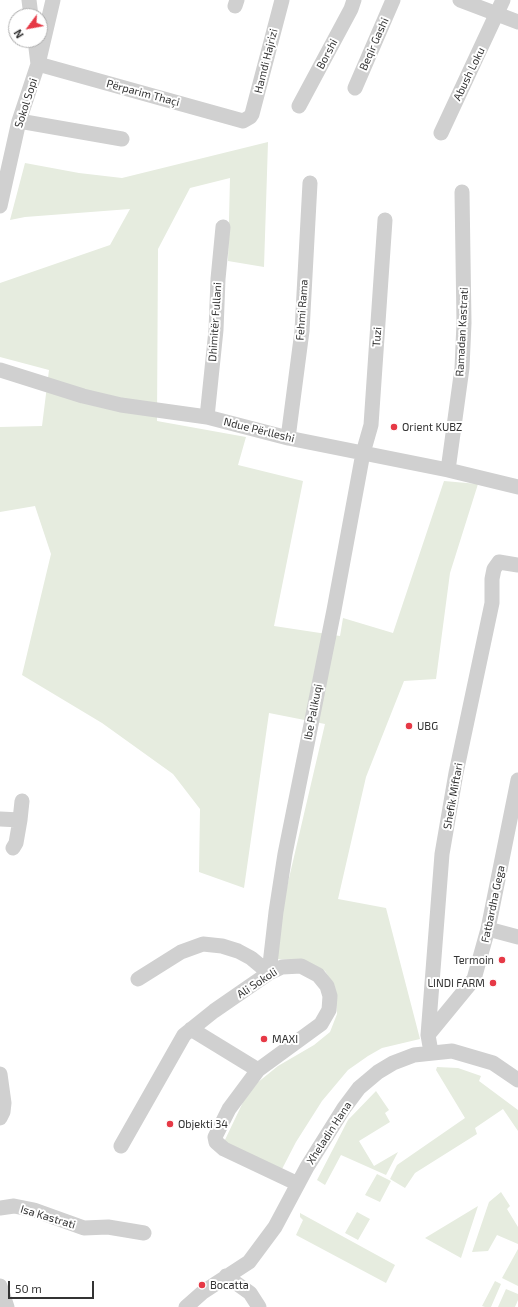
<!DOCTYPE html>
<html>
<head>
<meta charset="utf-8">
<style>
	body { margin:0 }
	#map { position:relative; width:518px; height:1307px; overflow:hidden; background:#fff; font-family:"Exo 2",sans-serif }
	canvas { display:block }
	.north { position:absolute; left:8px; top:8px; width:40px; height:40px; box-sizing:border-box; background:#fff; border:1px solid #adadad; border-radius:50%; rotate:238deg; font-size:11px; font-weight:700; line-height:16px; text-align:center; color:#333 }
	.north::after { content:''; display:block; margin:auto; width:14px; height:18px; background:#e63946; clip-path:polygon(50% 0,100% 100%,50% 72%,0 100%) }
	.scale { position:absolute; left:8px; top:1281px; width:86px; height:18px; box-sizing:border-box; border:2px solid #333; border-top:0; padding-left:5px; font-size:12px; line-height:14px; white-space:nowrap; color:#333; -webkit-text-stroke:3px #fff; paint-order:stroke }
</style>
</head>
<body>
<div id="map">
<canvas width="518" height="1307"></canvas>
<div class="north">N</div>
<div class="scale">50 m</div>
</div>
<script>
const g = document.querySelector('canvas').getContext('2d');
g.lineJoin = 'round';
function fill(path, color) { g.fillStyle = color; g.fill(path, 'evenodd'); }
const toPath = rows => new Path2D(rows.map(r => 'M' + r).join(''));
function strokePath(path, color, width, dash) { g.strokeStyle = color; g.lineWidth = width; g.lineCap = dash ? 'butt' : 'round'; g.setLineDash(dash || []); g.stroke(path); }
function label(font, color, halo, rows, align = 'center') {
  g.font = font + ' "Exo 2",sans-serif'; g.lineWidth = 4; g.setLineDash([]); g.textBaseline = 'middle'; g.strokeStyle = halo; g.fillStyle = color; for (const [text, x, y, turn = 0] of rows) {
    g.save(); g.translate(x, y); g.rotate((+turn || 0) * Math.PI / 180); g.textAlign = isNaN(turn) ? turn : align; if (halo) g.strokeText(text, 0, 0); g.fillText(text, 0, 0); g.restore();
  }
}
const green = toPath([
	[268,142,264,267,228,261,230,178,190,188,158,249,157,421,246,437,238,465,303,481,274,626,340,636,343,618,393,633,444,481,478,484,450,573,436,679,404,681,366,777,338,899,386,908,420,1039,382,1048,368,1056,348,1070,322,1101,296,1142,281,1171,222,1146,245,1098,257,1083,278,1066,314,1045,330,1032,337,1014,335,987,325,971,314,965,294,960,275,959,286,891,325,724,269,713,244,888,199,872,200,809,173,774,102,723,22,675,51,554,35,506,0,512,0,427,42,426,49,370,0,357,0,283,110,245,130,209,25,217,10,220,25,163,79,173,122,178],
	[437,1067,458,1068,481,1076,479,1081,518,1110,518,1131,503,1109,475,1128,477,1134,415,1173,405,1188,390,1179,397,1165,465,1118,436,1070],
	[376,1091,389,1110,385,1113,390,1122,359,1141,374,1166,398,1152,386,1175,341,1155,325,1185,317,1180,348,1120],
	[377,1174,391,1181,380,1202,365,1195],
	[501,1192,510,1206,507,1209,518,1227,518,1244,497,1235,488,1251,472,1252,489,1202],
	[478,1206,461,1258,425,1238],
	[357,1212,370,1219,358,1240,345,1233],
	[300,1213,395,1265,386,1283,296,1235,303,1220,300,1217],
	[518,1249,518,1286,502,1278],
	[495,1281,501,1284,491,1307,485,1307,482,1306],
	[506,1289,518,1294,518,1300,515,1307,498,1307]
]);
const minor = toPath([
	[29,0,31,16],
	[460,0,518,22],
	[235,6,237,0],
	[35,40,38,64,243,121,250,117,252,114,282,0],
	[355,88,393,0],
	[299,106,351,9,354,0],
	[19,121,122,139],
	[441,133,503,0],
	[0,206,19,121,38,64,53,0],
	[0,370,83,396,121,405,207,417,288,438,448,470,518,487],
	[207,417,216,330,218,279,223,227],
	[288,438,302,331,310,183],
	[448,470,462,368,464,323,462,192],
	[0,819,20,820,22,801],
	[13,848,16,843,20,820],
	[488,929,518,937],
	[269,973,276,912,285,854,334,610,363,453,371,425,385,220],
	[138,979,181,952,203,944,222,946,238,951,251,958,269,973],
	[191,1029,258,1070],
	[428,1035,474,979,488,929,518,780],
	[431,1052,428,1035,442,854,456,773,492,603,492,579,494,569,499,562,518,565],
	[0,1074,4,1103,3,1112,0,1118],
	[121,1146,184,1035,214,1011,269,973,282,967,301,966,318,975,327,986,330,996,329,1010,321,1024,258,1070,229,1109,215,1137,216,1142,224,1149,298,1184],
	[0,1208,14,1206,34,1210,84,1228,108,1227,144,1233],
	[226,1276,250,1293,259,1307],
	[0,1286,7,1307],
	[186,1307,203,1292,249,1262,275,1227,307,1167,344,1108,359,1088,378,1072,393,1063,414,1055,452,1051,493,1063,518,1080]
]);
const markers = [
	[394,427,4,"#e63946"],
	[409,726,4,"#e63946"],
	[502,960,4,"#e63946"],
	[493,983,4,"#e63946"],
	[264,1039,4,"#e63946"],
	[170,1124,4,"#e63946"],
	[202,1285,4,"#e63946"]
];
const streetNames = [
	["Beqir Gashi",374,44,-66],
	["Borshi",327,54,-62],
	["Hamdi Hajrizi",266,61,-76],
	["Abush Loku",469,74,-64],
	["Përparim Thaçi",143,93,15],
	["Sokol Sopi",26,103,-72],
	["Fehmi Rama",302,310,-86],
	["Dhimitër Fullani",215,322,-86],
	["Ramadan Kastrati",462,332,-87],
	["Tuzi",377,337,-86],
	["Ndue Përlleshi",259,430,14],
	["Ibe Palikuqi",313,712,-79],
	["Shefik Miftari",453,796,-80],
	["Fatbardha Gega",493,904,-78],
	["Ali Sokoli",257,983,-33],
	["Xheladin Hana",329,1133,-57],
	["Isa Kastrati",48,1217,17]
];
const poiNames = [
	["Orient KUBZ",402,427],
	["UBG",417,726],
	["Termoin",494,960,"right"],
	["LINDI FARM",485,983,"right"],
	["MAXI",272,1039],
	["Objekti 34",178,1124],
	["Bocatta",210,1285]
];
fill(green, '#e6ecdf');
strokePath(minor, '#d0d0d0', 15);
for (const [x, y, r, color] of markers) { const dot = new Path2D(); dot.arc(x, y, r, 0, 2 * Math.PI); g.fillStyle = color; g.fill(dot); strokePath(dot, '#fff', 1.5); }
label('11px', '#333', '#fff', streetNames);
label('11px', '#333', '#fff', poiNames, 'left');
</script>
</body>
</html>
